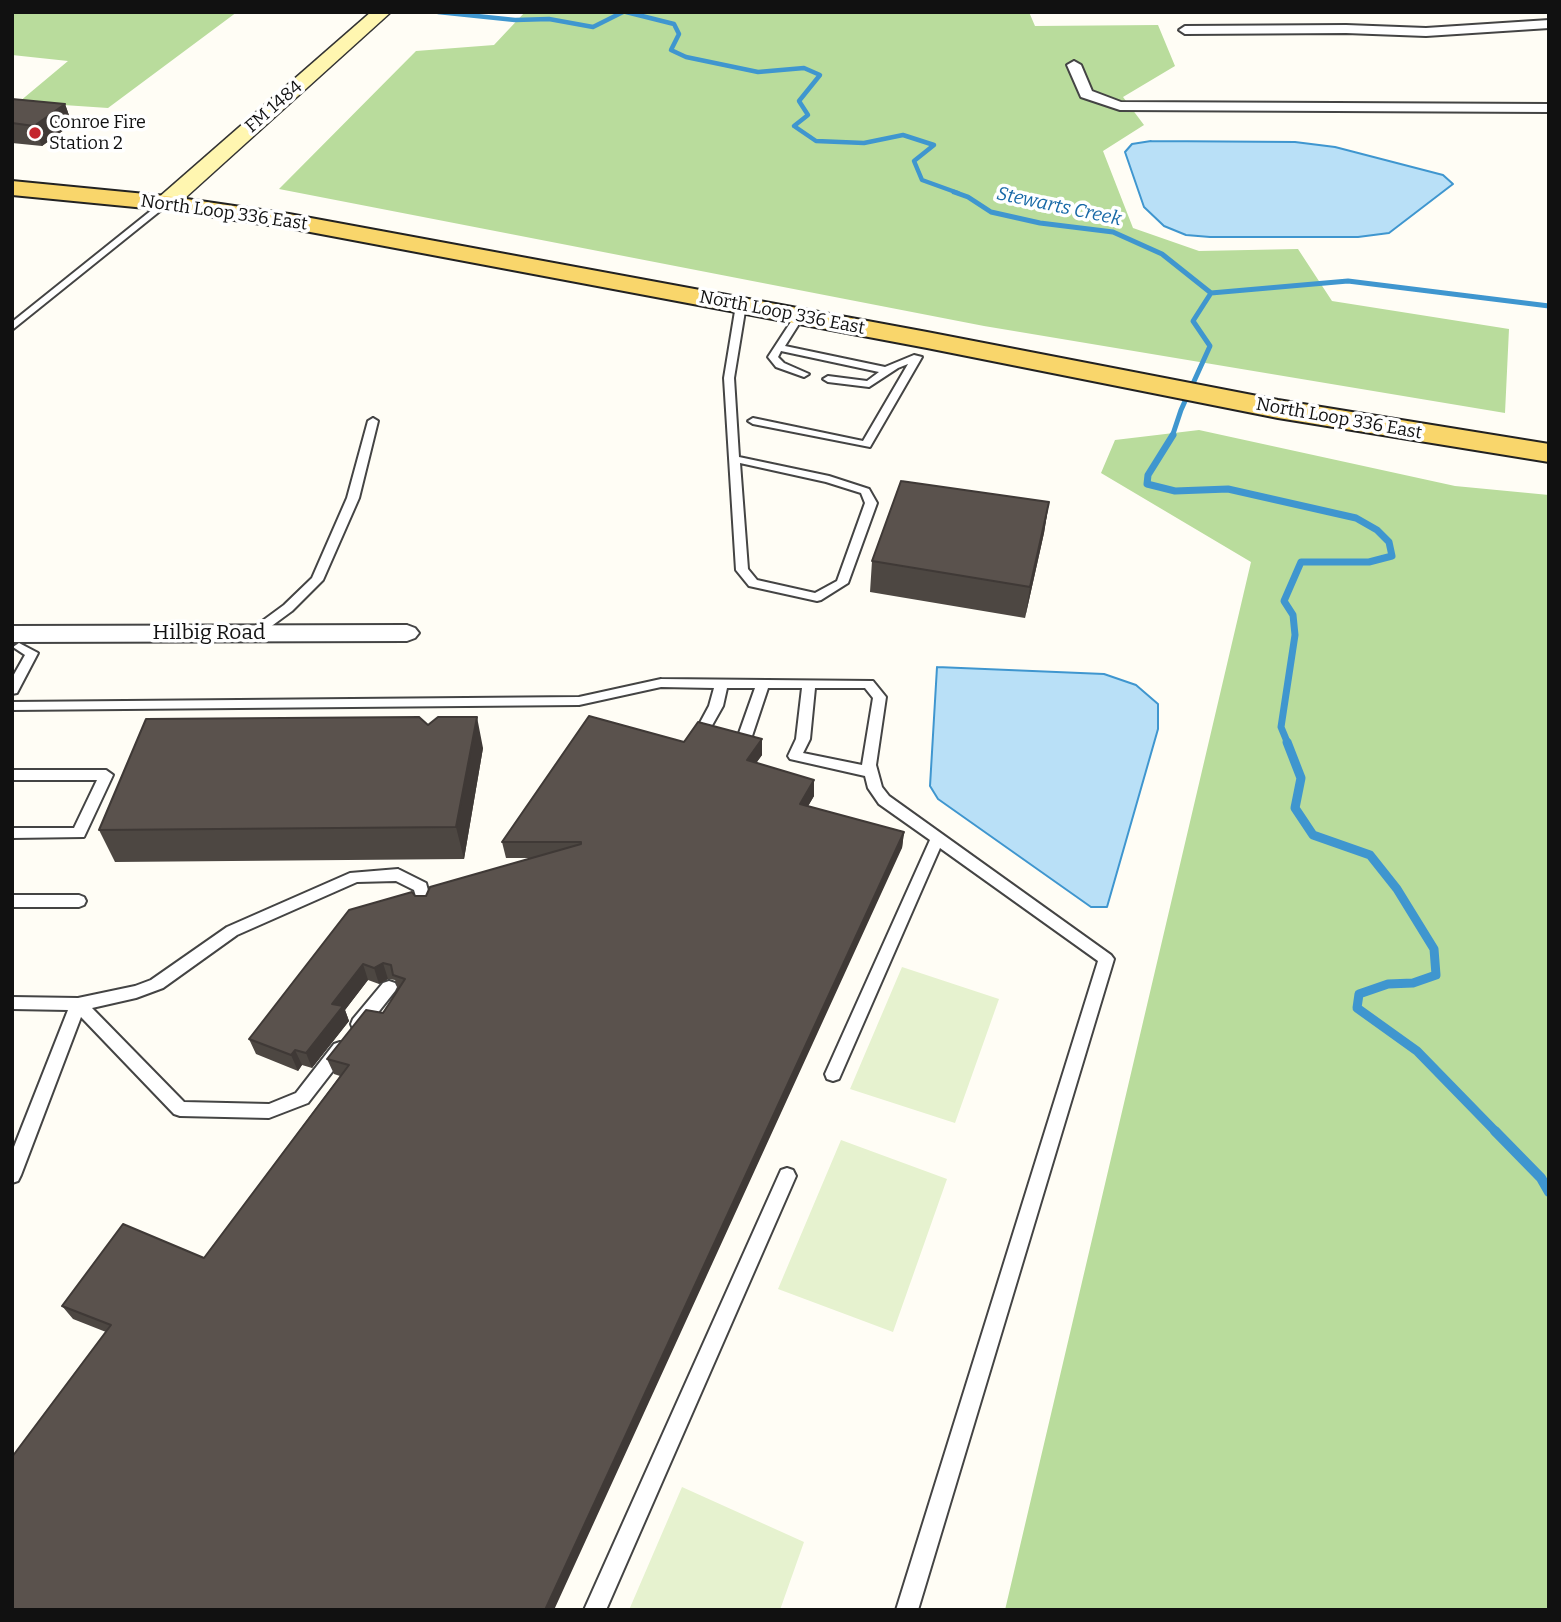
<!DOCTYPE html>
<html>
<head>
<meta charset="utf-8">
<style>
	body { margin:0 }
	#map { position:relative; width:1561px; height:1622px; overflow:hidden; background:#fffdf5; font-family:Bitter,serif }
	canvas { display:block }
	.frame { position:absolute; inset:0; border:14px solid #111; pointer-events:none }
</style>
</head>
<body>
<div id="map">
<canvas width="1561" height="1622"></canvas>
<div class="frame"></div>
</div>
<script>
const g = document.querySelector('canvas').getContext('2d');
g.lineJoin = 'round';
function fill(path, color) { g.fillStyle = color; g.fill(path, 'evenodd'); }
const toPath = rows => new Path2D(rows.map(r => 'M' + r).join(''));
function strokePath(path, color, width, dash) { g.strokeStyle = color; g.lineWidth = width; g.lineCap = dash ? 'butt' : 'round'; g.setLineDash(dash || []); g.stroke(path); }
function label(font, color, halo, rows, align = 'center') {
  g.font = font + ' Bitter,serif'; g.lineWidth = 7; g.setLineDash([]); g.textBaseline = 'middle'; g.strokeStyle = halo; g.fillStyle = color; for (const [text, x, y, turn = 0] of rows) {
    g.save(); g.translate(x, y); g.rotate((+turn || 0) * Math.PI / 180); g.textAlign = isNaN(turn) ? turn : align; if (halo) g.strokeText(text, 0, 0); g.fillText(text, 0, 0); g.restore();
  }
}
const forest = toPath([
	[12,12,237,12,108,108,19,102,68,61,12,55],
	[525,12,1029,12,1035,26,1158,25,1175,66,1123,97,1144,125,1103,151,1133,228,1199,251,1298,249,1332,301,1509,329,1505,413,984,326,279,189,416,51,494,45],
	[1199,430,1455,486,1549,495,1549,1610,1005,1610,1251,562,1101,473,1115,440]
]);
const pitch = toPath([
	[902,967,999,999,955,1123,850,1089],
	[841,1140,947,1179,893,1332,778,1289],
	[682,1487,804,1542,780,1610,629,1610]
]);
const water = toPath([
	[1151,141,1295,142,1335,147,1443,175,1453,184,1389,233,1358,237,1210,237,1186,235,1164,226,1144,207,1125,152,1132,144,1151,141],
	[937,667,1104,674,1136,685,1158,704,1158,729,1107,907,1091,907,938,799,930,786,937,667]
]);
const streamFar4 = toPath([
	[438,12,515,20,549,19,593,27,623,12],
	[626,12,674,24,679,34,671,50,686,57,758,72,804,68,820,75,799,101,808,115,794,126,816,141,864,143,903,135,934,145,914,161,922,180,958,193]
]);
const streamFar3 = toPath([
	[954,192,968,197,991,212,1040,223,1113,232,1162,254,1211,293],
	[1211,293,1348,281,1549,306],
	[1172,437,1181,410,1210,346,1193,321,1211,293]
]);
const streamFar2 = toPath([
	[1173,435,1148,475,1147,484,1175,491,1228,489,1356,518,1377,530,1389,542,1392,556,1369,562,1301,562,1284,601,1293,615,1295,635,1281,727,1288,744]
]);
const streamFar1 = toPath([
	[1287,742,1301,778,1295,808,1313,835,1370,855,1397,889,1434,949,1436,975,1413,983,1388,984,1359,994,1357,1008,1417,1051,1496,1132]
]);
const stream = toPath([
	[1495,1131,1541,1178,1549,1192]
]);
const lane = toPath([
	[163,201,170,203,12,330,12,322,163,201],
	[741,302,746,305,734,378,739,457,829,476,869,489,877,503,848,583,821,600,817,601,749,586,736,570,724,378,736,305,741,302],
	[740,463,826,482,861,493,865,503,837,581,815,593,757,580,748,569,740,463],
	[799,313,804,316,785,346,885,367,914,355,922,357,870,447,753,424,748,421,753,418,863,441,908,364,898,368,869,387,828,382,823,379,828,376,867,381,879,372,781,351,778,357,784,363,809,374,804,377,776,367,768,357,796,314,799,313],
	[373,418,378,421,359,498,323,580,292,611,258,636,250,636,248,633,250,630,284,605,312,578,347,498,368,421,373,418],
	[19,643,38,653,17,693,12,694,12,678,25,655,13,647,19,643],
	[661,679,873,681,886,697,876,765,882,787,889,796,1111,955,1114,959,918,1610,896,1610,1098,961,940,848,839,1079,833,1081,827,1079,825,1074,930,840,879,804,868,788,865,776,790,759,788,756,796,739,802,688,768,688,750,742,743,747,729,743,727,740,729,737,738,736,755,688,727,688,723,706,710,729,718,734,711,739,697,735,695,732,709,706,714,688,661,687,579,705,12,710,12,702,579,697,661,679],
	[815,688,865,688,873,698,862,765,803,753,810,739,815,688],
	[12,770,106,770,113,775,84,837,12,838,12,828,74,828,97,780,12,780,12,770],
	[398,869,426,883,432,905,430,909,420,909,414,890,396,881,357,882,237,935,163,988,136,998,92,1008,184,1102,269,1104,296,1093,334,1044,340,1042,346,1044,348,1049,346,1054,308,1103,269,1118,180,1116,174,1114,81,1017,21,1175,18,1181,12,1183,12,1152,68,1010,12,1009,12,997,78,998,135,986,151,980,227,927,350,873,398,869],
	[12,895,79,895,84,897,86,901,84,905,79,907,12,907,12,895],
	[389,981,395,983,397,987,395,991,365,1029,359,1031,353,1029,351,1024,353,1019,383,983,389,981],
	[787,1168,793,1170,796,1176,606,1610,584,1610,781,1170,787,1168]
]);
const street = toPath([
	[1549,20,1549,28,1426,36,1346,33,1185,34,1179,30,1185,26,1346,25,1426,28,1549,20],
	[1074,61,1081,65,1092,91,1121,102,1549,104,1549,112,1120,110,1081,97,1067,65,1074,61],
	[407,625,415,628,419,633,415,638,407,641,12,642,12,626,407,625]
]);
const secondary = toPath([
	[371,12,391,12,174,208,158,208,155,203,158,198,371,12]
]);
const primary = toPath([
	[12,181,166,196,289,214,927,332,1278,400,1549,444,1549,462,1278,418,927,348,289,228,166,210,12,195,12,181]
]);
const wall = toPath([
	[12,99,65,104,72,124,42,146,12,143],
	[1049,502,1044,533,1025,618,870,592,872,561],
	[428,725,483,748,464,859,115,862,99,830],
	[684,742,762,755,756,763,814,780,814,796,808,806,904,832,902,848,106,1332,73,1319,62,1306,204,1258,340,1076,334,1074,327,1059,383,1013,398,989,395,980,388,979,379,984,368,980,345,1010,349,1021,312,1068,302,1065,298,1071,256,1054,249,1039,415,896,426,896,531,858,506,858,502,842]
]);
const shadedWall = toPath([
	[65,104,72,124,42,146,34,126],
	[1049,502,1044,533,1025,618,1030,587],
	[477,717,483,748,464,859,456,827],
	[762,739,762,755,747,776,747,760],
	[814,780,814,796,800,820,800,804],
	[904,832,902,848,554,1610,545,1610],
	[383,963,388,979,379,984,374,968],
	[363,964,368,980,345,1010,349,1021,312,1068,306,1053,332,1004],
	[295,1050,302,1065,298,1071,291,1055]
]);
const building = toPath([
	[12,99,65,104,34,126,12,123,12,99],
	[901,481,1049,502,1030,587,872,561,901,481],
	[589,716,684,742,698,722,762,739,747,760,814,780,800,804,904,832,545,1610,12,1610,12,1457,111,1325,62,1306,123,1224,204,1258,349,1065,327,1059,366,1010,383,1013,405,979,393,975,391,965,383,963,374,968,363,964,332,1004,343,1006,306,1053,295,1050,291,1055,249,1039,349,910,412,892,415,896,426,896,430,887,581,844,581,842,502,842,589,716],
	[419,717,428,725,438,717,477,717,456,827,99,830,146,719,419,717]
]);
const markers = [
	[35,133,7,"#c4262e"]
];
const farStreetnames = [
	["FM 1484",274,107,-41],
	["North Loop 336 East",224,213,8],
	["North Loop 336 East",782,313,11],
	["North Loop 336 East",1339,419,10]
];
const farPoinames = [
	["Conroe Fire",49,123],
	["Station 2",49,144]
];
const farWaternames = [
	["Stewarts Creek",1059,207,12]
];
const streetNames = [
	["Hilbig Road",209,633]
];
fill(forest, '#b9dc9c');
fill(pitch, '#e6f2cf');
fill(water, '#b9e0f7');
strokePath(water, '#3f96cf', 2);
strokePath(streamFar4, '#3f96cf', 4.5);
strokePath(streamFar3, '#3f96cf', 5);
strokePath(streamFar2, '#3f96cf', 7);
strokePath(streamFar1, '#3f96cf', 9);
strokePath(stream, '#3f96cf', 10);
strokePath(lane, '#444', 4);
strokePath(street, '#444', 4);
strokePath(secondary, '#333', 3);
strokePath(primary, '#222', 4);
fill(lane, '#fff');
fill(street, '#fff');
fill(secondary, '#fff6b0');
fill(primary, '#f9d66b');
fill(wall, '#4d4742');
fill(shadedWall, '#3f3936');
fill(building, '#5a524d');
strokePath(building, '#3f3936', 2);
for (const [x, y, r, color] of markers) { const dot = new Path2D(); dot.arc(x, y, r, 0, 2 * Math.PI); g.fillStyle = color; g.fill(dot); strokePath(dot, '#fff', 2.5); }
label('18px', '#111', '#fff', farStreetnames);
label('18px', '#111', '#fff', farPoinames, 'left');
label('italic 19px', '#1768a6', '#fff', farWaternames);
label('21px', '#111', '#fff', streetNames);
</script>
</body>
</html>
